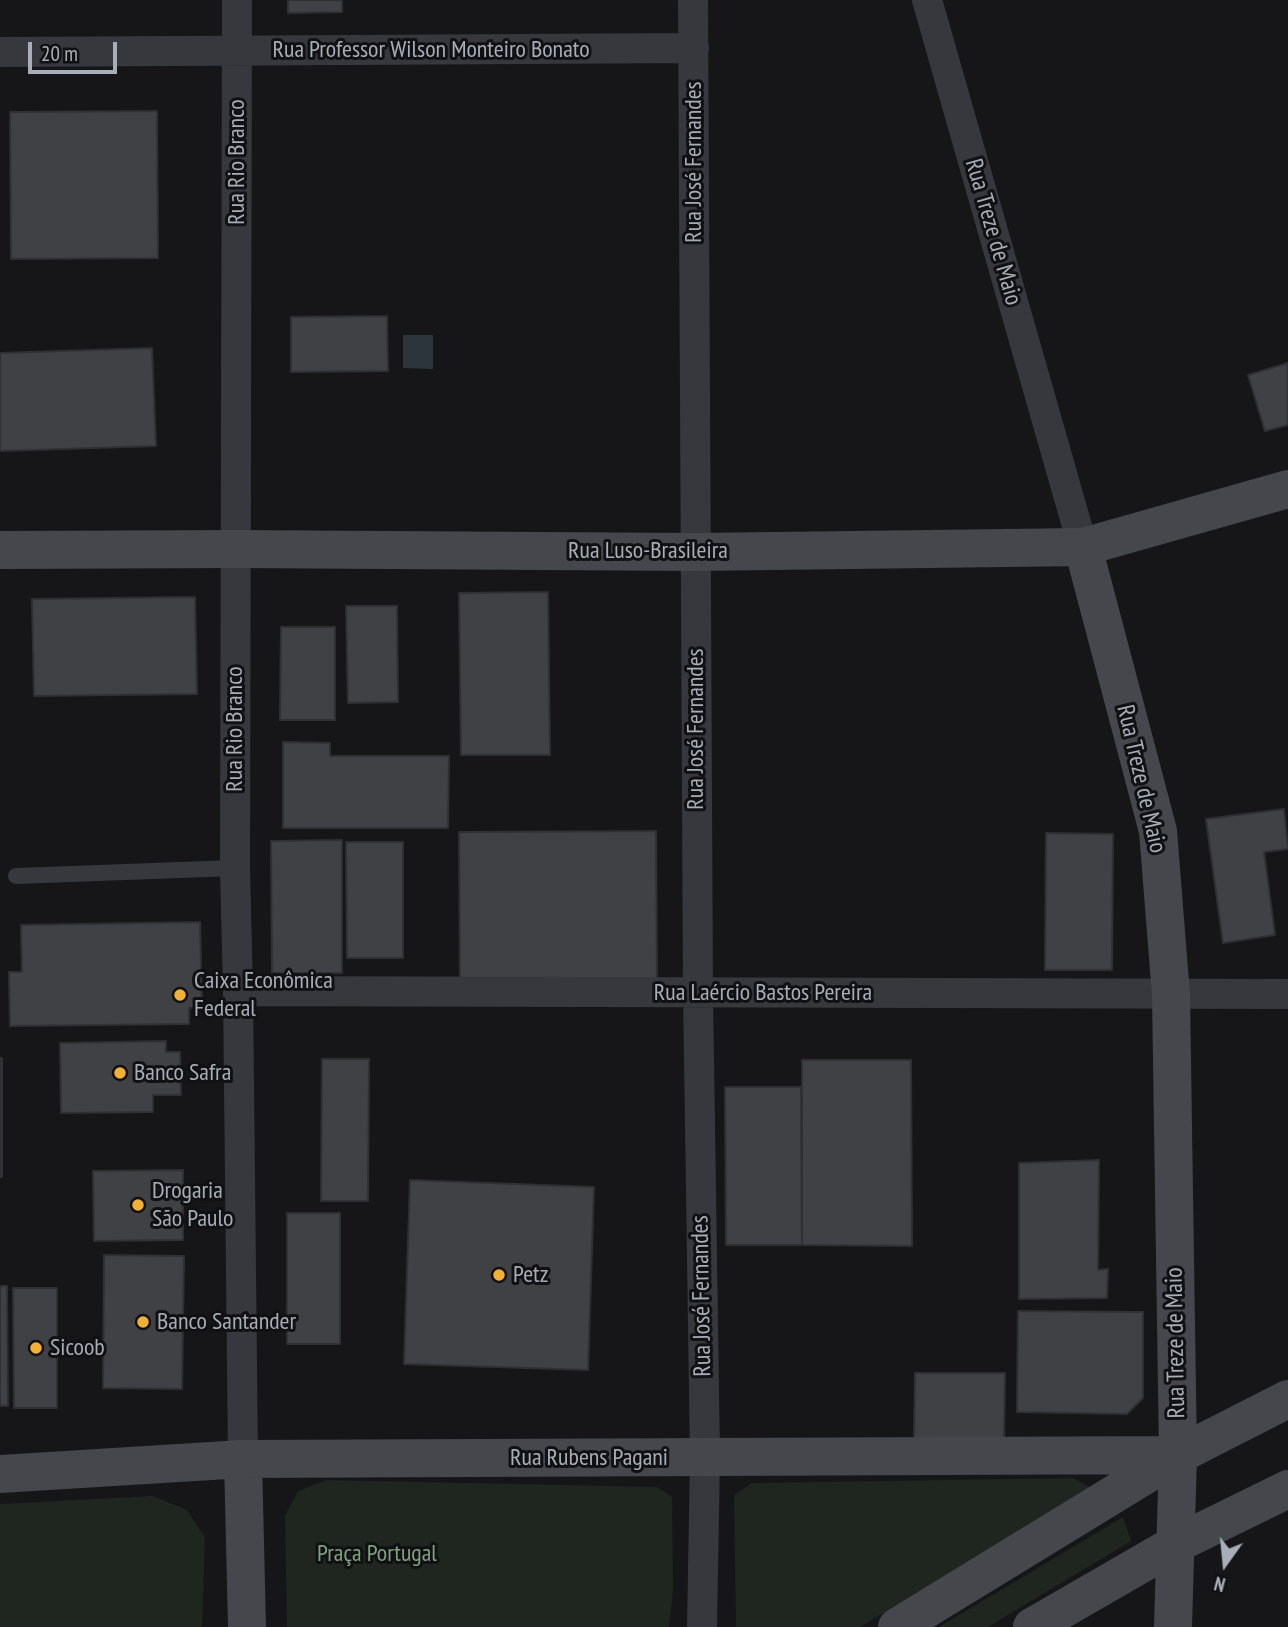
<!DOCTYPE html>
<html>
<head>
<meta charset="utf-8">
<style>
	body { margin:0 }
	#map { position:relative; width:1288px; height:1627px; overflow:hidden; background:#161618; font-family:"PT Sans Narrow",sans-serif }
	canvas { display:block }
	.north { position:absolute; left:1190px; top:1529px; width:70px; height:70px; -webkit-text-stroke:5px #111113; paint-order:stroke; rotate:195deg; font-size:19px; font-weight:700; line-height:28px; text-align:center; color:#a8adb8 }
	.north::after { content:''; display:block; margin:auto; width:24px; height:32px; background:#a8adb8; clip-path:polygon(50% 0,100% 100%,50% 72%,0 100%) }
	.scale { position:absolute; left:28px; top:42px; width:89px; height:32px; box-sizing:border-box; border:4px solid #a8adb8; border-top:0; padding-left:9px; font-size:21px; line-height:24px; white-space:nowrap; color:#a8adb8; -webkit-text-stroke:5px #111113; paint-order:stroke }
</style>
</head>
<body>
<div id="map">
<canvas width="1288" height="1627"></canvas>
<div class="north">N</div>
<div class="scale">20 m</div>
</div>
<script>
const g = document.querySelector('canvas').getContext('2d');
g.lineJoin = 'round';
function fill(path, color) { g.fillStyle = color; g.fill(path, 'evenodd'); }
const toPath = rows => new Path2D(rows.map(r => 'M' + r).join(''));
function strokePath(path, color, width, dash) { g.strokeStyle = color; g.lineWidth = width; g.lineCap = dash ? 'butt' : 'round'; g.setLineDash(dash || []); g.stroke(path); }
function label(font, color, halo, rows, align = 'center') {
  g.font = font + ' "PT Sans Narrow",sans-serif'; g.lineWidth = 6; g.setLineDash([]); g.textBaseline = 'middle'; g.strokeStyle = halo; g.fillStyle = color; for (const [text, x, y, turn = 0] of rows) {
    g.save(); g.translate(x, y); g.rotate((+turn || 0) * Math.PI / 180); g.textAlign = isNaN(turn) ? turn : align; if (halo) g.strokeText(text, 0, 0); g.fillText(text, 0, 0); g.restore();
  }
}
const green = toPath([
	[1073,1478,1091,1488,860,1627,736,1627,734,1495,752,1483],
	[327,1480,657,1487,672,1497,673,1589,669,1627,287,1627,285,1516,298,1491],
	[153,1496,187,1510,205,1538,202,1627,0,1627,0,1504],
	[1123,1517,1131,1541,988,1627,939,1627]
]);
const water = toPath([
	[403,335,433,335,433,369,403,368]
]);
const building = toPath([
	[288,0,342,0,342,12,288,13,288,0],
	[157,111,158,258,11,259,10,112,157,111],
	[387,316,388,371,291,372,291,317,387,316],
	[152,348,156,446,0,451,0,353,152,348],
	[1288,363,1288,425,1265,431,1248,375,1288,363],
	[548,592,550,755,461,755,459,593,548,592],
	[195,597,197,694,34,696,32,599,195,597],
	[346,606,397,606,398,702,348,703,346,606],
	[281,627,335,627,335,720,280,720,281,627],
	[283,742,330,743,330,756,449,756,448,828,283,828,283,742],
	[1284,809,1288,849,1264,852,1275,935,1223,943,1206,819,1284,809],
	[656,831,657,986,460,986,459,832,656,831],
	[1046,833,1113,834,1112,970,1045,970,1046,833],
	[342,840,342,973,272,973,271,841,342,840],
	[346,842,403,842,403,958,347,958,346,842],
	[200,922,202,1008,189,1008,189,1024,10,1026,9,972,22,972,21,925,200,922],
	[166,1041,166,1052,180,1052,181,1095,153,1095,153,1112,61,1113,60,1043,166,1041],
	[0,1058,2,1058,2,1177,0,1177,0,1058],
	[322,1059,369,1059,368,1201,321,1201,322,1059],
	[802,1060,911,1060,912,1246,802,1245,802,1060],
	[725,1087,801,1087,802,1245,726,1245,725,1087],
	[1099,1160,1098,1270,1108,1269,1107,1298,1019,1299,1019,1163,1099,1160],
	[183,1170,183,1240,94,1241,93,1171,183,1170],
	[410,1180,594,1187,588,1370,404,1364,410,1180],
	[287,1213,340,1213,340,1344,287,1344,287,1213],
	[104,1255,184,1256,182,1389,103,1388,104,1255],
	[0,1286,7,1286,8,1406,0,1406,0,1286],
	[13,1288,57,1288,57,1408,14,1408,13,1288],
	[1018,1311,1143,1312,1143,1398,1127,1414,1017,1412,1018,1311],
	[915,1373,1005,1373,1004,1439,914,1438,915,1373]
]);
const lane = toPath([
	[16,876,235,868]
]);
const street = toPath([
	[237,0,235,868,238,991,243,1459],
	[693,0,698,993,705,1457,702,1627],
	[927,0,1083,547],
	[0,52,694,48],
	[238,991,1288,994]
]);
const secondary = toPath([
	[1083,547,1158,831,1171,995,1178,1455,1173,1627],
	[0,550,236,549,695,552,1083,547,1288,489],
	[243,1459,247,1627],
	[0,1474,243,1459,1178,1455],
	[897,1627,1178,1455,1288,1399],
	[1032,1627,1174,1545,1288,1489]
]);
const markers = [
	[180,995,7,"#f2b134"],
	[120,1073,7,"#f2b134"],
	[138,1205,7,"#f2b134"],
	[499,1275,7,"#f2b134"],
	[143,1322,7,"#f2b134"],
	[36,1348,7,"#f2b134"]
];
const streetNames = [
	["Rua Professor Wilson Monteiro Bonato",431,50],
	["Rua Rio Branco",237,162,-90],
	["Rua José Fernandes",694,162,-90],
	["Rua Treze de Maio",993,232,74],
	["Rua Luso-Brasileira",648,551],
	["Rua Rio Branco",235,729,-90],
	["Rua José Fernandes",696,729,-90],
	["Rua Treze de Maio",1141,779,77],
	["Rua Laércio Bastos Pereira",763,993],
	["Rua José Fernandes",702,1296,-91],
	["Rua Treze de Maio",1176,1343,-91],
	["Rua Rubens Pagani",589,1458]
];
const poiNames = [
	["Caixa Econômica",194,981],
	["Federal",194,1009],
	["Banco Safra",134,1073],
	["Drogaria",152,1191],
	["São Paulo",152,1219],
	["Petz",513,1275],
	["Banco Santander",157,1322],
	["Sicoob",50,1348]
];
const parkNames = [
	["Praça Portugal",377,1554]
];
fill(green, '#1e261f');
fill(water, '#2c353c');
fill(building, '#404145');
strokePath(building, '#303034', 2);
strokePath(lane, '#37383d', 16);
strokePath(street, '#37383d', 30);
strokePath(secondary, '#45474d', 38);
for (const [x, y, r, color] of markers) { const dot = new Path2D(); dot.arc(x, y, r, 0, 2 * Math.PI); g.fillStyle = color; g.fill(dot); strokePath(dot, '#111113', 2.5); }
label('24px', '#a8adb8', '#111113', streetNames);
label('24px', '#a8adb8', '#111113', poiNames, 'left');
label('24px', '#7fa381', '#111113', parkNames);
</script>
</body>
</html>
